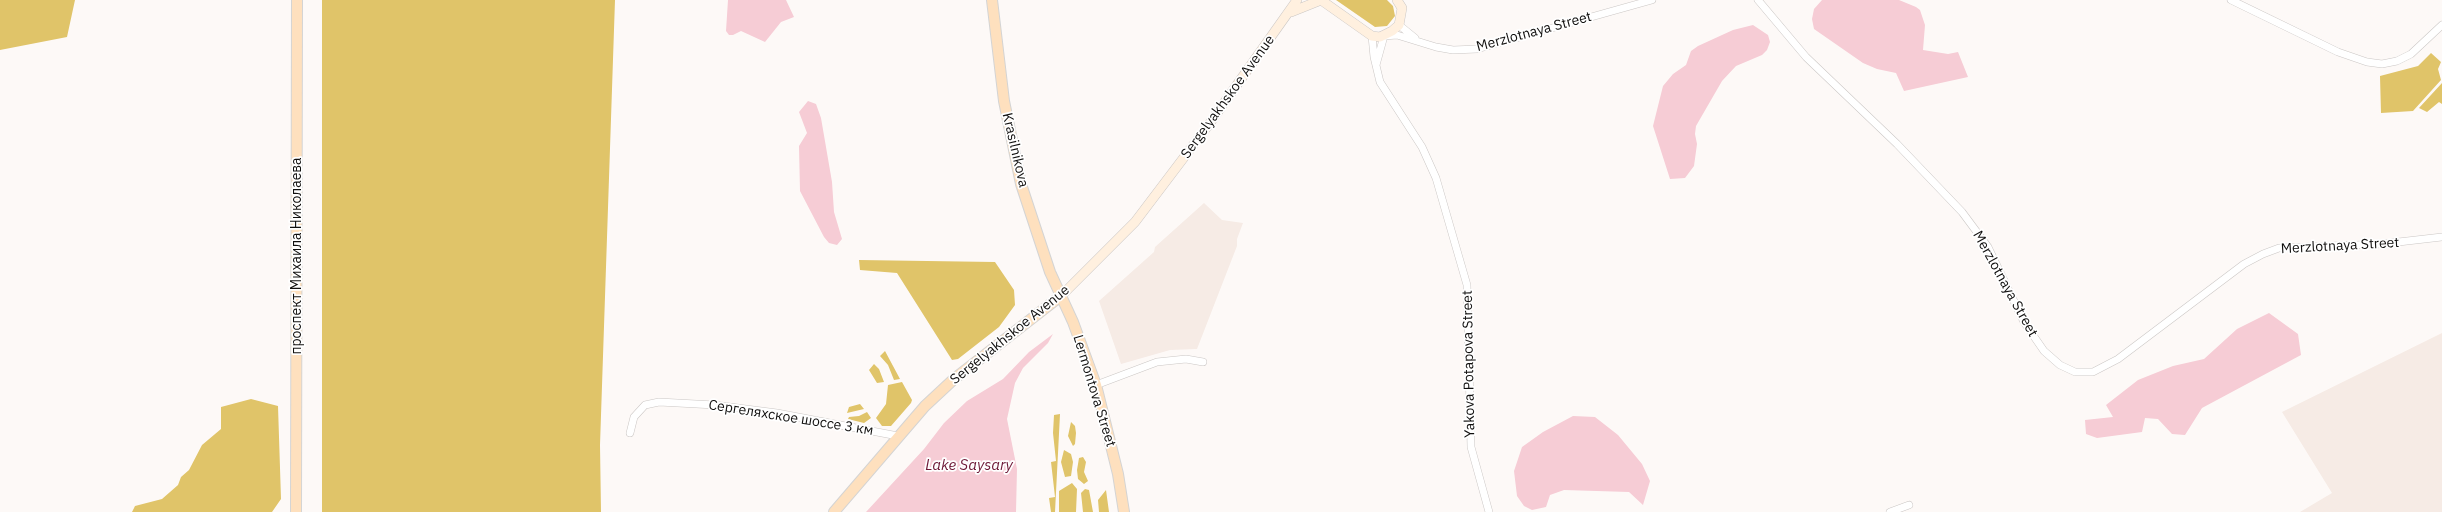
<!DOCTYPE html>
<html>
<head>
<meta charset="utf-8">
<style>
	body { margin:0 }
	canvas { display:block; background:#fdf9f7 }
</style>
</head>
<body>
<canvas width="2442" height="512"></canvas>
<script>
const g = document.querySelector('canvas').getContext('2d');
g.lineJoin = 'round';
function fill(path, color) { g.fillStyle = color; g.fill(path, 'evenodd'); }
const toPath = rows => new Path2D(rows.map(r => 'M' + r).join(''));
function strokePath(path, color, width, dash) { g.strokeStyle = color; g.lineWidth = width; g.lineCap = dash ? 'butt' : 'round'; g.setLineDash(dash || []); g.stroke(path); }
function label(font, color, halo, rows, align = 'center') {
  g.font = font + ' "IBM Plex Sans",sans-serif'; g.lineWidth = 3.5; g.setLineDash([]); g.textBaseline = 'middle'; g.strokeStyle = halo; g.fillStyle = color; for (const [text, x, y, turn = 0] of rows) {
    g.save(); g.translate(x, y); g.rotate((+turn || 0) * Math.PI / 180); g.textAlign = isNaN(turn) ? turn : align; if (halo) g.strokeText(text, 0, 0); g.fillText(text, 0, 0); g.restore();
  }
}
const built = toPath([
	[1204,203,1222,220,1243,223,1237,239,1237,246,1197,349,1170,350,1121,364,1099,301,1154,252,1155,247],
	[2442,333,2442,512,2300,512,2332,493,2282,412]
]);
const green = toPath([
	[0,0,75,0,67,37,0,50],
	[322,0,615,0,600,445,601,512,322,512],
	[1336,0,1387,0,1393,6,1395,16,1387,26,1375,27],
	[2431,53,2441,62,2438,69,2441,80,2413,111,2381,113,2380,76,2418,66],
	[2442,83,2442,104,2439,102,2427,112,2419,108],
	[859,260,995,262,1014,290,1015,305,999,327,958,359,952,360,897,273,860,270],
	[885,351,900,379,894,380,888,365,880,356],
	[874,364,879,369,884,382,877,383,869,370],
	[902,382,912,400,911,403,891,426,882,426,876,418,886,404,888,385],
	[251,399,278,406,281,499,272,512,132,512,135,506,162,499,178,485,181,477,189,470,202,445,221,429,221,407],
	[860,404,864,409,847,413,849,407],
	[867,412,871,418,864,423,848,419,849,417,859,416],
	[1060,414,1055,512,1051,512,1049,498,1055,497,1051,462,1056,461,1053,433,1054,415],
	[1071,422,1075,426,1076,433,1075,444,1073,446,1068,436],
	[1064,450,1071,454,1073,462,1071,476,1065,477,1061,462],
	[1083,457,1086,462,1084,472,1088,481,1084,484,1078,479,1077,470,1079,458],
	[1072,483,1077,489,1076,512,1059,512,1059,491],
	[1085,489,1089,490,1093,512,1083,512,1081,493],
	[1106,490,1109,512,1099,512,1098,500]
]);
const water = toPath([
	[728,0,786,0,794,17,781,22,765,42,741,31,733,35,729,35,726,31],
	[1822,0,1899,0,1916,7,1920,10,1925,25,1923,50,1948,54,1958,52,1968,77,1904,91,1896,73,1877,69,1863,63,1814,29,1812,19,1814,9],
	[1753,25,1768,35,1770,42,1767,50,1762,55,1736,66,1722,81,1696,126,1695,134,1697,144,1694,166,1685,178,1670,179,1653,126,1663,86,1673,74,1686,65,1691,51,1698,46,1733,30],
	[808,101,816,104,821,118,832,182,834,212,842,239,837,245,829,243,824,237,800,191,799,146,807,133,799,112],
	[2269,313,2298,334,2301,355,2202,408,2185,435,2172,434,2158,419,2145,418,2142,432,2097,438,2086,434,2085,420,2113,417,2106,405,2138,380,2173,366,2204,359,2237,329],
	[1053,334,1048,343,1023,368,1015,383,1007,419,1017,469,1016,512,866,512,924,449,944,423,967,401,1003,379,1029,352],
	[1573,416,1595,417,1618,435,1642,464,1650,481,1643,505,1629,492,1564,490,1550,495,1546,507,1532,510,1524,506,1517,496,1514,471,1522,447,1543,432]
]);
const minor = toPath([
	[1758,0,1806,57,1897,144,1962,212,1988,247,2024,322,2044,351,2060,365,2075,372,2093,372,2118,359,2244,264,2263,254,2279,248,2381,244,2442,237],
	[2231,0,2338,52,2367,62,2382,64,2397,61,2411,54,2442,25],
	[1399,25,1415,38],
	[1372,36,1374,57,1380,82,1422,147,1436,178,1467,285,1471,447,1489,512],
	[1376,65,1384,36,1397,35,1436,47,1453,50,1477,49,1652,0],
	[1096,385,1157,362,1186,359,1203,362],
	[630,433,634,417,645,405,659,402,715,405,777,413,898,436],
	[1890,512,1909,505]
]);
const secondary = toPath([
	[1321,0,1372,36,1380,37,1392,31,1399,25,1402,8,1397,0],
	[1291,12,1321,0],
	[1062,295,1135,222,1207,127,1297,0]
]);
const primary = toPath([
	[992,0,1004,101,1021,184,1050,272,1073,322,1096,385,1118,474,1124,512],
	[296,512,297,0],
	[834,512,925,406,954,379,1062,295]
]);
const streetNames = [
	["Merzlotnaya Street",1534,32,-15],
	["Sergelyakhskoe Avenue",1228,97,-54],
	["Krasilnikova",1015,150,77],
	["Merzlotnaya Street",2340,246,-3],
	["проспект Михаила Николаева",297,256,-90],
	["Merzlotnaya Street",2005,284,61],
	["Sergelyakhskoe Avenue",1010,335,-39],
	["Yakova Potapova Street",1469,364,-91],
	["Lermontova Street",1094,391,73],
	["Сергеляхское шоссе 3 км",791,418,9]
];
const waterNames = [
	["Lake Saysary",969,466]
];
fill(built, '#f6ebe5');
fill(green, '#e0c469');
fill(water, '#f6ccd5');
strokePath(minor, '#cbc7c5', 8);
strokePath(secondary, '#cbc7c5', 10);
strokePath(primary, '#d4d4d4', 12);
strokePath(minor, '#fff', 7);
strokePath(secondary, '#fff0df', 9);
strokePath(primary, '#fee0be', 10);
label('14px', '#100f0e', '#fff', streetNames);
label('italic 15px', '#6d1836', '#fff', waterNames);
</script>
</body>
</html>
